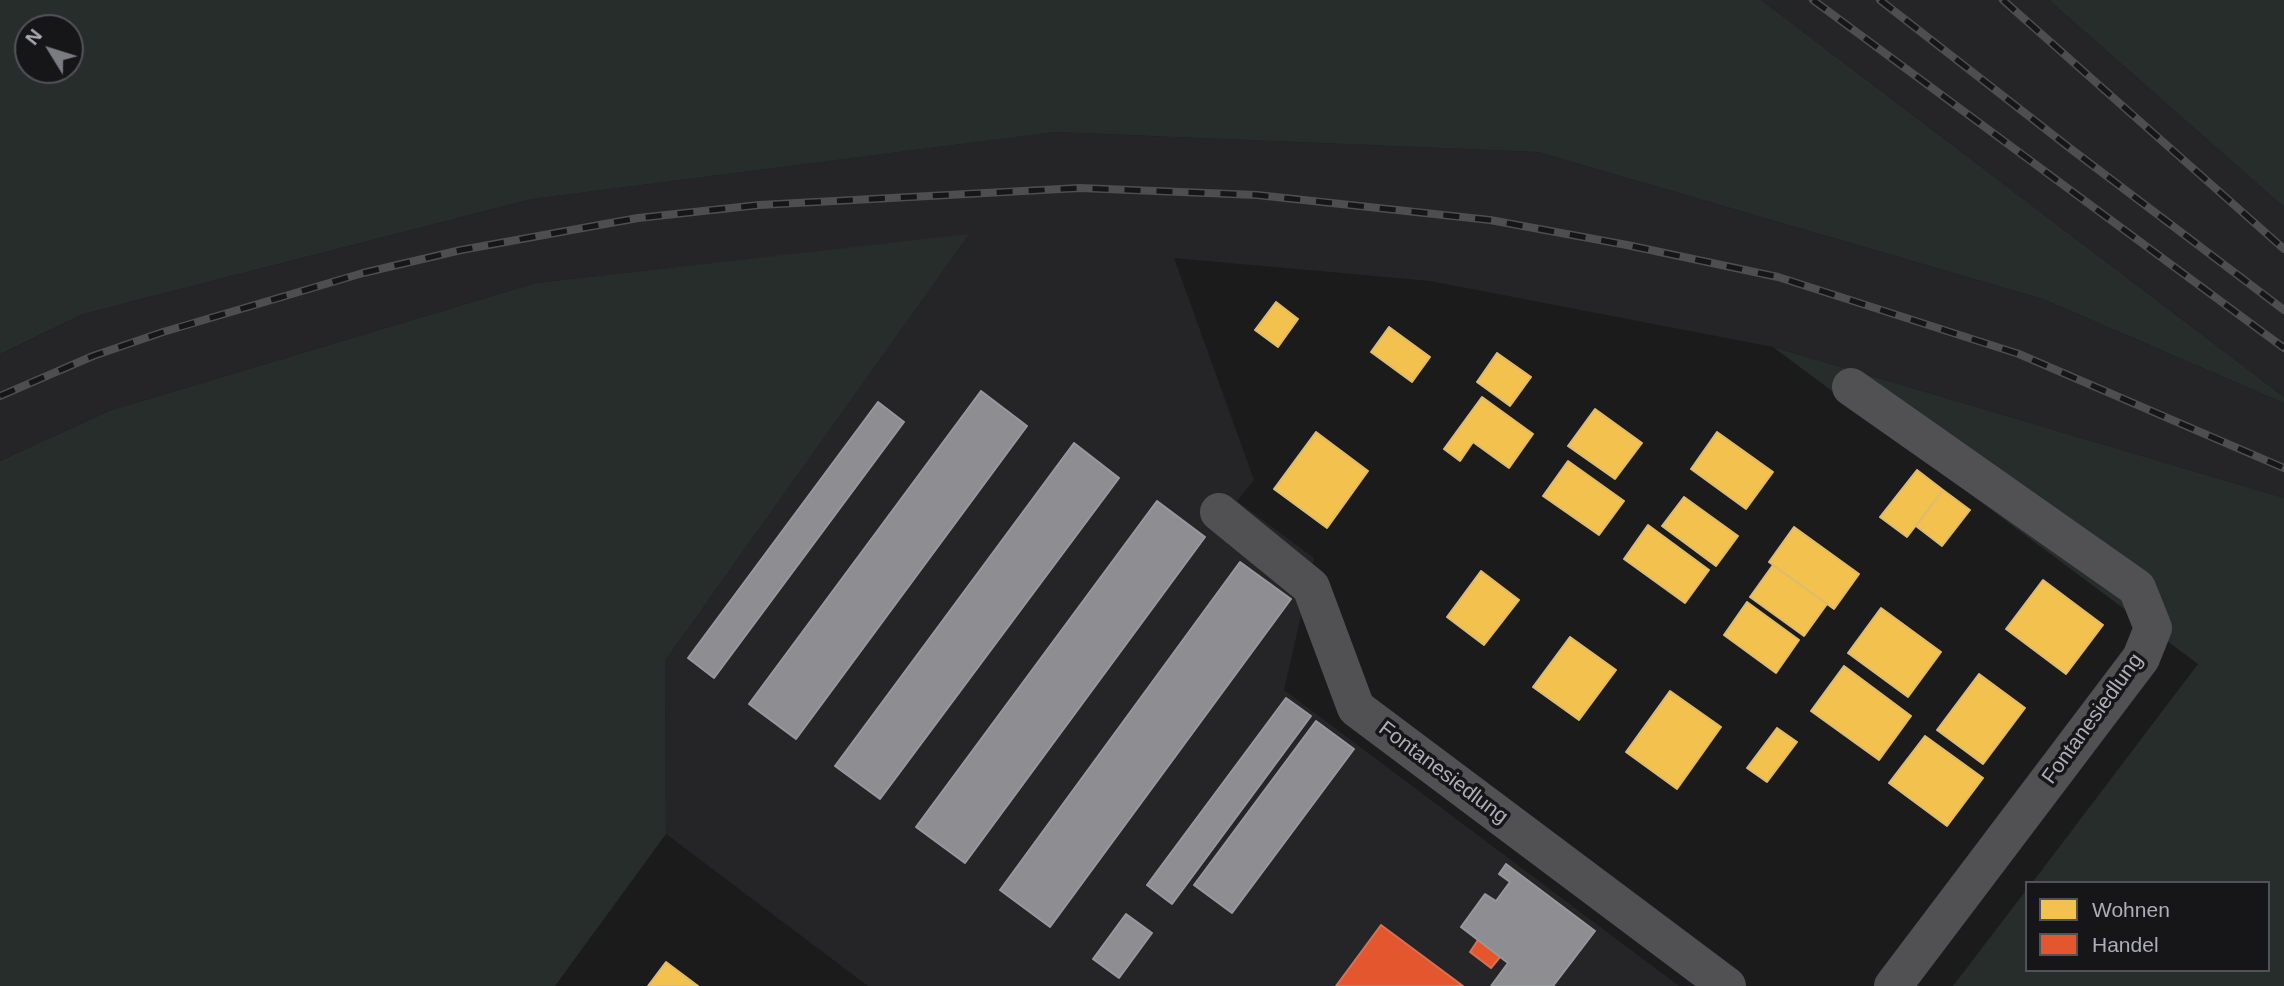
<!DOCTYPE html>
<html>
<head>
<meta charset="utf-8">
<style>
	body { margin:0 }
	#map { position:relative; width:2284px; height:986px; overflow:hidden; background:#1b1b1b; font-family:Helvetica,sans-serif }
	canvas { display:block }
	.legend { position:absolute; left:2025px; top:881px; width:245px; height:91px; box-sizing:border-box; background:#161517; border:2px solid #535258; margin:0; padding:9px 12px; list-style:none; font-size:21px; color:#aeaeba }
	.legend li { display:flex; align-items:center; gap:14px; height:35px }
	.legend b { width:35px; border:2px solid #535258 }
	.north { position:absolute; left:14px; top:14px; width:70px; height:70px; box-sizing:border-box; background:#161517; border:2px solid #535258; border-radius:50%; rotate:308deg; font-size:19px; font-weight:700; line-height:28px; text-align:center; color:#aeaeba }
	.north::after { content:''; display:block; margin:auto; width:24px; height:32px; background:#7b7b82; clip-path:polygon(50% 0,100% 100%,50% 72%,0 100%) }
</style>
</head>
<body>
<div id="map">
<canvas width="2284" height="986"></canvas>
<ul class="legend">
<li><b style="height:19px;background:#f2c14e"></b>Wohnen</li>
<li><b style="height:19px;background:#e4572e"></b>Handel</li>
</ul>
<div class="north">N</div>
</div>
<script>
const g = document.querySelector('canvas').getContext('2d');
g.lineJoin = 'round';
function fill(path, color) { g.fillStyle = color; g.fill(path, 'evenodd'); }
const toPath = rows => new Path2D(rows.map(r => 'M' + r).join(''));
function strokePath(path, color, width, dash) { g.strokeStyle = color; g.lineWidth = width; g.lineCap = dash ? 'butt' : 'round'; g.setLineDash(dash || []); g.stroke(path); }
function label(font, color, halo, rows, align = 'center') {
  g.font = font + ' Helvetica,sans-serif'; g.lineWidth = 7; g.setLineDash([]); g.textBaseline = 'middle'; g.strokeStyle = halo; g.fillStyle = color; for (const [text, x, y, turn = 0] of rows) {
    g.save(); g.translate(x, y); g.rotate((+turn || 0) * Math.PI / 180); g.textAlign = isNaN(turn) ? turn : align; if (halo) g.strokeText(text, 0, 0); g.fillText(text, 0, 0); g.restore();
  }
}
const built = toPath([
	[1761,0,2049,0,2284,207,2284,397],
	[1054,132,1538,152,2043,299,2284,403,2284,498,1773,347,1430,281,1174,258,1254,480,1237,501,1314,558,1284,690,1679,986,868,986,666,834,665,661,968,235,536,283,109,411,0,461,0,354,83,314,532,199]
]);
const green = toPath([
	[0,0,1761,0,2284,397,2284,403,2043,299,1538,152,1055,132,532,199,83,314,0,354],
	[70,28,70,70,28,70,28,28],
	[2049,0,2284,0,2284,207],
	[969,234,665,661,666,834,555,986,0,986,0,461,109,411,536,283],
	[1773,347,2284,498,2284,986,1953,986,2027,889,2027,970,2268,970,2268,883,2032,883,2198,664]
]);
const homes = toPath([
	[1276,302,1298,319,1278,347,1255,330,1276,302],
	[1389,327,1430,357,1412,382,1371,352,1389,327],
	[1497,353,1531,377,1510,406,1477,382,1497,353],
	[1482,397,1533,434,1509,468,1473,442,1460,461,1444,449,1482,397],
	[1595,409,1642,443,1615,479,1568,446,1595,409],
	[1316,432,1368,471,1327,528,1274,489,1316,432],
	[1717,432,1773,472,1746,509,1691,469,1717,432],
	[1568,461,1624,501,1599,535,1543,496,1568,461],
	[1917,470,1943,490,1907,537,1880,517,1917,470],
	[1943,490,1970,510,1942,546,1916,526,1943,490],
	[1684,497,1738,536,1716,566,1662,526,1684,497],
	[1648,525,1709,570,1685,603,1624,559,1648,525],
	[1794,527,1859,574,1834,609,1769,562,1794,527],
	[1773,565,1827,604,1804,636,1750,597,1773,565],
	[1481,571,1519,600,1484,645,1447,617,1481,571],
	[2043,580,2103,625,2066,674,2006,629,2043,580],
	[1747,602,1799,640,1776,673,1724,635,1747,602],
	[1881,608,1941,652,1908,697,1848,653,1881,608],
	[1570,637,1616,670,1579,720,1533,687,1570,637],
	[1844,666,1911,716,1879,760,1811,711,1844,666],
	[1979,674,2025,708,1983,764,1937,730,1979,674],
	[1670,691,1721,727,1677,789,1626,752,1670,691],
	[1777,728,1797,742,1767,782,1747,768,1777,728],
	[1925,736,1983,778,1947,826,1889,783,1925,736],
	[666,962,698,986,648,986,666,962]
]);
const shops = toPath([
	[1381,925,1463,986,1336,986,1381,925],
	[1478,940,1500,957,1491,968,1470,952,1478,940]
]);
const industry = toPath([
	[981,391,1027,426,796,739,749,704,981,391],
	[878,402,904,422,714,678,688,658,878,402],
	[1074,443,1119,478,880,799,835,766,1074,443],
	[1157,501,1205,537,965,863,916,827,1157,501],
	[1240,562,1291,599,1050,927,1000,890,1240,562],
	[1286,698,1311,716,1172,904,1147,885,1286,698],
	[1316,721,1354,749,1232,913,1194,885,1316,721],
	[1506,864,1595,931,1553,986,1491,986,1508,963,1461,927,1485,894,1496,901,1510,882,1499,874,1506,864],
	[1126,914,1152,933,1119,978,1093,959,1126,914]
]);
const minor = toPath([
	[1851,387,2137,588,2153,628,2141,658,1893,986],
	[1219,512,1311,587,1356,708,1727,986]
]);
const rail = toPath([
	[1813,0,2284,348],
	[1880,0,2071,149,2284,310],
	[2003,0,2284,249],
	[0,396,93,356,163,332,363,273,461,250,638,218,759,205,1080,188,1257,195,1490,220,1627,245,1778,277,2019,354,2284,468]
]);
const streetNames = [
	["Fontanesiedlung",2093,719,-54],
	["Fontanesiedlung",1443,773,37]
];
fill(built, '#252527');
fill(green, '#262d2a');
fill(homes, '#f2c14e');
strokePath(homes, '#debb6e', 2);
fill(shops, '#e4572e');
strokePath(shops, '#d47158', 2);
fill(industry, '#8d8d92');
strokePath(industry, '#97979e', 2);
strokePath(minor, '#515154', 38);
strokePath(rail, '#4e4e51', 8);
strokePath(rail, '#161517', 5, [16]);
label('21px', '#aeaeba', '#161517', streetNames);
</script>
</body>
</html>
